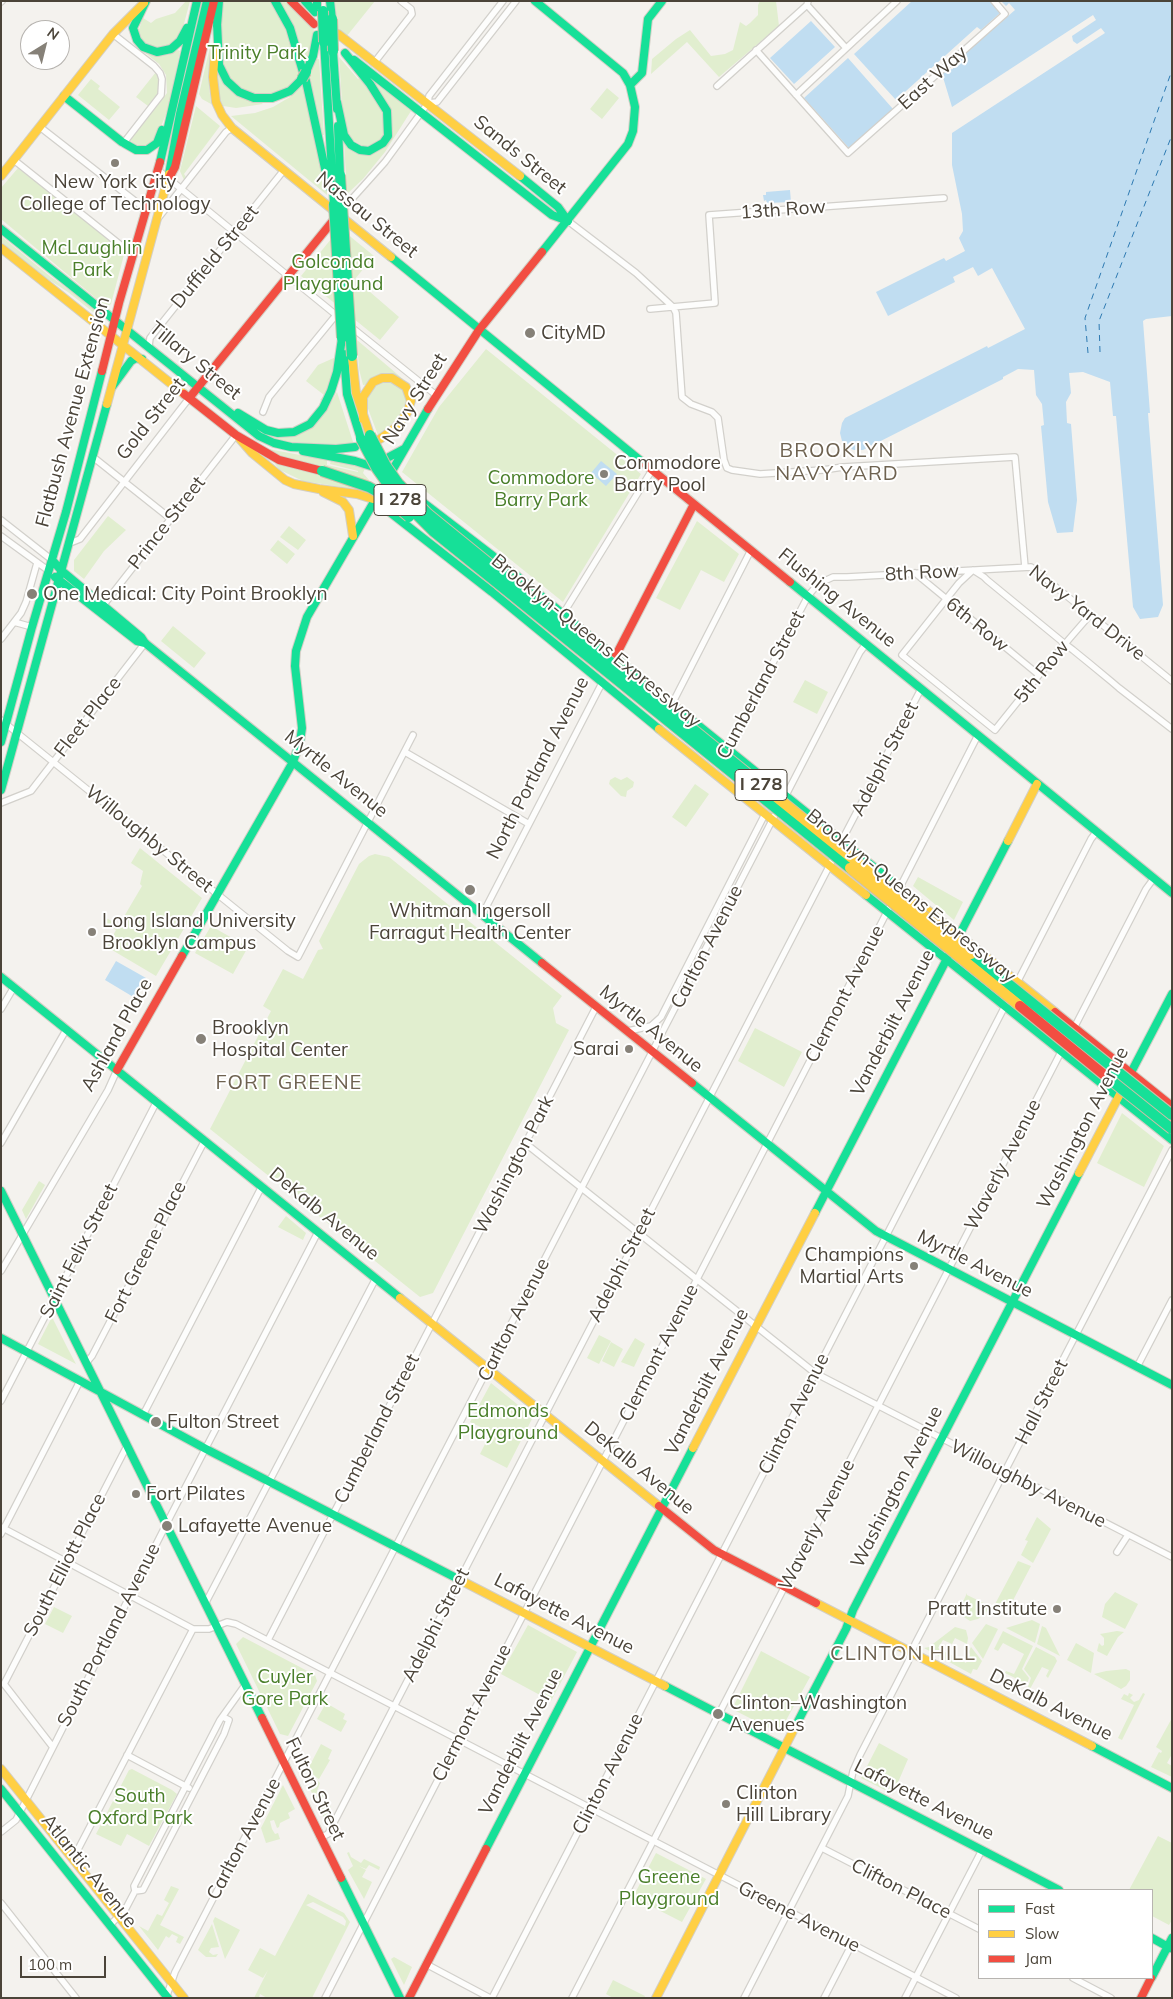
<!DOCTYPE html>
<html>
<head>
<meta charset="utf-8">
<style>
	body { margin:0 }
	#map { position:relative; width:1173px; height:1999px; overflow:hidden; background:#f4f2ee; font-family:Mulish,sans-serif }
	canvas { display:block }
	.frame { position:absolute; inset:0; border:2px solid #4b4439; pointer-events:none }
	.legend { position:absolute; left:978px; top:1889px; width:175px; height:90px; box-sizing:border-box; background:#fff; border:1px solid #b7b4b0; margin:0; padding:6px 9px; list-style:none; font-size:15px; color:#4b4439 }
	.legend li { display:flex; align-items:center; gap:10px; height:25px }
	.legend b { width:25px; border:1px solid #b7b4b0 }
	.north { position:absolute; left:20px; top:20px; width:50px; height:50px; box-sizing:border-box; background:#fff; border:1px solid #b7b4b0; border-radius:50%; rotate:36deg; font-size:14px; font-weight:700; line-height:20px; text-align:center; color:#4b4439 }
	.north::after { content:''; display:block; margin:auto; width:18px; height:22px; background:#868178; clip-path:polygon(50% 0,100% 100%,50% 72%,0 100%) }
	.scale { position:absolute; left:20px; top:1956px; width:86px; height:22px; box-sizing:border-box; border:2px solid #4b4439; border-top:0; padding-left:6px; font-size:15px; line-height:18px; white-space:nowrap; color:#4b4439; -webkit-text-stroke:4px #fff; paint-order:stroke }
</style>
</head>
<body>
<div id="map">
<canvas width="1173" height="1999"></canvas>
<div class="frame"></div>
<ul class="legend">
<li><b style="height:6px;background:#16e098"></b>Fast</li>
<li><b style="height:6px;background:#ffcf43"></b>Slow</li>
<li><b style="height:6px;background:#f24e42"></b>Jam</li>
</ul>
<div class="north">N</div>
<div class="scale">100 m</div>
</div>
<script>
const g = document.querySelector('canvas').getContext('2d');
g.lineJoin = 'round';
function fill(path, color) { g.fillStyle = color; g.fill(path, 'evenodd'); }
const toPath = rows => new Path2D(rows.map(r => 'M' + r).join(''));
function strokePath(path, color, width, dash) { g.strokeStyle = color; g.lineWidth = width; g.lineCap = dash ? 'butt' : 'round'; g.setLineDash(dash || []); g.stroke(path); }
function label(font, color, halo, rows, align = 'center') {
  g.font = font + ' Mulish,sans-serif'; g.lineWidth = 4; g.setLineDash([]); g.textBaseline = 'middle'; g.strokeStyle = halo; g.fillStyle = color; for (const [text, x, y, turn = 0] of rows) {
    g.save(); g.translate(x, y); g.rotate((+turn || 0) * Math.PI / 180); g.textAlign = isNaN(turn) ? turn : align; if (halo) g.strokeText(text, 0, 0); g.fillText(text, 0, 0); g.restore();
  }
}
const green = toPath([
	[186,1,190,1,181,35,168,46,155,49,141,41,137,29,139,29,143,18,151,23,156,19,175,13],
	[222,1,272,1,281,17,301,75,287,89,265,97,240,89,224,70,220,45],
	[279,1,284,1,314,27,313,41,305,68],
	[335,1,375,1,346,37,337,29],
	[760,1,776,1,779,26,719,77,687,42,651,74,652,59,676,39,690,30,711,56,725,54,733,50,740,22,746,26,750,23,758,15,758,5],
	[210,47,209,86,211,104,202,99,199,94],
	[139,48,156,56,168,55,178,50,180,51,169,107,155,141,151,146,136,146,130,140,167,93,166,75,159,64],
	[339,57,358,79,361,77,383,108,386,131,378,142,368,146,363,146,349,138,343,116],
	[316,59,319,59,324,135,322,135,308,78],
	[216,68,218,73,263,104,236,108,223,106,220,99],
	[156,72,158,75,159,92,148,106,136,97],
	[365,73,411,111,385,152,363,179,347,194,344,142,366,155,393,131],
	[91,79,100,86,98,89,120,107,109,120,78,95],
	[303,84,327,191,327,195,231,116,255,113,273,107,290,97],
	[607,88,619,98,602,119,590,109],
	[196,106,220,126,184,174,186,177,184,180,180,171],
	[18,168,125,251,111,304,108,306,103,304,1,219,1,188],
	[340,228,374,256,355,279,399,317,380,340,301,276],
	[1,236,51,277,102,313,98,316,68,292,46,278,1,242],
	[357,340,403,379,363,385,359,369],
	[486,349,641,474,563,602,402,472,439,407],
	[336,357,334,371,323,402,320,400,324,395,306,381,318,365],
	[391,381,402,388,407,399,399,418,378,435,367,406,369,391,378,383],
	[337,392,354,445,287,442,274,439,251,424,288,437,330,404],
	[268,449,327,460,327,465,358,472,358,471,330,464,331,460,366,466,363,473,369,480,361,490,303,481,280,470,275,464,285,465,289,461],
	[108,516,126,530,104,551,84,579,74,571,74,560],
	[697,521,739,554,724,582,701,570,680,610,656,598],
	[289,526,306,540,298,550,280,537],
	[278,540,295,554,287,564,270,550],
	[173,626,206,653,194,668,161,641],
	[805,680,828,692,817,714,793,702],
	[615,777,621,780,627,777,634,782,633,787,627,791,626,797,621,796,609,784,610,780],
	[695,784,709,794,686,827,672,817],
	[140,848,202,898,156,976,107,947,116,930,103,923,106,918,119,925,142,886,140,884,143,871,131,863],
	[375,854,389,857,562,996,553,1008,556,1023,569,1030,433,1293,420,1297,210,1129,271,1011,263,1006,283,969,303,979,318,950,323,949,319,941,359,864,369,856],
	[918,877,963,902,954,920,913,886],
	[211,926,248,947,233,974,195,953],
	[755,1028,802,1052,784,1087,738,1061],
	[1122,1113,1164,1146,1144,1187,1097,1163],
	[39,1181,45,1185,26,1219,22,1210],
	[286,1216,306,1233,303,1240,278,1227],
	[52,1317,68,1349,76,1364,38,1344],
	[599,1335,611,1341,599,1364,587,1358],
	[635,1338,645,1344,634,1367,621,1362],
	[611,1342,623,1349,614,1367,602,1361],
	[491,1383,533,1417,507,1468,480,1454,491,1432,470,1422],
	[1037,1517,1051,1529,1033,1563,1021,1555,1028,1541,1025,1540],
	[1018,1561,1031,1566,1009,1608,994,1606],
	[1115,1592,1138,1604,1125,1629,1102,1617,1105,1604],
	[967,1593,967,1595,990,1606,985,1614,978,1619,970,1621,964,1617,962,1604],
	[54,1607,72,1616,63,1633,45,1624],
	[1032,1620,1040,1624,1035,1643,1006,1628],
	[986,1624,998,1629,983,1659,972,1643],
	[528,1625,577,1652,551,1701,501,1674],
	[1042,1626,1046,1628,1060,1656,1037,1644],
	[955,1627,966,1630,968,1638,967,1644,955,1638,952,1644,943,1640,938,1648,966,1663,970,1654,968,1653,971,1647,982,1661,977,1670,973,1669,971,1674,924,1648,929,1647],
	[1003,1631,1033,1646,1022,1669,1029,1678,1027,1684,1005,1673,1006,1671,1014,1674,1024,1654,1003,1643,998,1651,994,1649],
	[1117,1631,1124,1632,1118,1637,1107,1656,1097,1651,1099,1643,1102,1646,1104,1645,1104,1638,1100,1634],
	[243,1637,315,1675,317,1681,288,1736,280,1734,236,1644],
	[1076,1643,1094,1653,1091,1673,1067,1660],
	[1036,1647,1055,1657,1057,1661,1048,1678,1046,1676,1049,1670,1042,1667,1030,1689,1028,1687,1031,1678,1024,1669],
	[761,1651,810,1677,779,1733,732,1709],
	[1126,1669,1130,1671,1130,1680,1126,1686,1121,1689,1094,1674,1106,1671],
	[1129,1693,1133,1695,1130,1698,1134,1702,1139,1700,1143,1693,1145,1694,1122,1740,1118,1738,1134,1705,1121,1699,1124,1694,1128,1696],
	[326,1703,345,1714,343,1719,347,1721,341,1732,317,1719],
	[1172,1718,1172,1754,1167,1763,1172,1766,1172,1777,1151,1767,1159,1752,1161,1753,1162,1751,1156,1747],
	[879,1743,908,1759,893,1794,861,1778],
	[321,1744,332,1750,328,1759,330,1760,319,1779,314,1776,311,1769,308,1769],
	[132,1769,172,1790,177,1794,149,1846,127,1834,121,1846,96,1834,129,1770],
	[310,1770,314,1777,320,1783,317,1791,325,1795,321,1801,331,1807,325,1820,310,1789,315,1785,308,1771],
	[283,1785,295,1809,288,1813,290,1818,280,1823,279,1827,277,1828,274,1820,270,1821,272,1829,275,1834,278,1833,280,1839,266,1843,261,1828],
	[1158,1836,1172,1843,1172,1920,1169,1925,1152,1916,1152,1890,1129,1890],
	[349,1852,351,1857,361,1863,364,1859,380,1867,379,1870,369,1865,366,1869,359,1866,366,1870,362,1877,372,1882,364,1899,348,1870,353,1866,347,1853],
	[656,1853,706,1879,682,1922,633,1897],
	[171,1886,179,1889,160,1925,184,1937,180,1944,176,1942,178,1937,172,1934,169,1938,166,1936,158,1950,139,1926,148,1931,157,1914,162,1916,169,1903,164,1900],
	[308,1894,344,1913,350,1922,312,1998,267,1998,260,1994,259,1998,254,1998,268,1970,263,1978,248,1970,260,1948,275,1956],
	[313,1902,343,1917,346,1921,345,1926,306,1905],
	[215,1917,240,1930,225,1959,213,1921],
	[212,1924,219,1947,211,1948,209,1952,213,1955,218,1954,216,1957,206,1957,198,1950],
	[394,1957,412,1967,404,1985,391,1959],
	[613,1980,645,1996,644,1998,613,1998,606,1994]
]);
const water = toPath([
	[912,1,990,1,1000,13,981,30,977,27,896,100,854,54],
	[1001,1,1172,1,1172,316,1146,319,1143,321,1150,413,1148,413,1163,605,1158,617,1140,619,1133,607,1116,416,1113,416,1110,382,1083,372,1069,373,1071,393,1066,402,1067,423,1071,424,1077,500,1073,532,1057,533,1048,502,1041,426,1044,425,1042,404,1036,395,1034,370,1018,369,1003,377,1003,379,863,450,854,450,847,447,842,441,840,433,842,423,845,418,987,346,988,348,1025,329,992,268,978,276,973,267,953,277,955,282,888,316,876,292,944,258,946,261,965,251,959,238,963,231,962,214,952,165,952,107,942,74,947,70,953,69,953,64,1015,10,1009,3,1006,6],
	[811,21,835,47,794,84,770,58],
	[848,58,893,109,849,148,804,98],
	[790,190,791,202,767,203,766,200,764,201,763,195,766,195,766,192],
	[601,461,617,474,606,486,591,473],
	[116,961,146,978,135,998,105,980]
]);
const pier = toPath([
	[1093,15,1096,20,1072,36,1073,41,1077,44,1101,28,1105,33,952,133,952,107]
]);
const ferry = toPath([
	[1100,352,1099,321,1172,135],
	[1088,353,1085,318,1172,70]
]);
const street = toPath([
	[1,2,2,1],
	[807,5,846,48],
	[113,34,154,66,160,73,162,79,161,95,126,140,122,142],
	[756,50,848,153,1005,14,994,1],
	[374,63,412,14,411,9,401,1],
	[717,86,807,5,808,1],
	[796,95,897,1],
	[428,103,437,102,516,1],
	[40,127,140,205,145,212],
	[14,160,128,251,133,257],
	[158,170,341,319],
	[342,210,385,162,428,103,429,96,503,1],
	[159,217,226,132,232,128],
	[568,221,636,273,673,307,676,313,682,397,691,404,712,412,718,418,724,460,727,468,732,470,760,474,823,470,843,467,1015,457,1025,567],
	[650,309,715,303,709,215,944,198],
	[350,326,436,395],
	[149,346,150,338,284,170],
	[263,412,269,397,336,315],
	[93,457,171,519],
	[1,520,52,560],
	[1,536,49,571],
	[70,543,80,539,190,397],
	[915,573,1039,675],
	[102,607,236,435],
	[563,614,652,470],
	[1090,615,1070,638,1065,644,1058,652,1039,675,995,730,902,655,959,583,973,570,984,577,987,580,1065,644,1073,650,1089,663,1112,682,1119,688,1172,729],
	[14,622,32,627],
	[1,639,21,613,26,602,37,563],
	[672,704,751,550],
	[1,720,288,951,298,957,413,735],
	[405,752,529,824],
	[726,752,808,596,818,584,833,577,847,577,1031,567,1172,681],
	[785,797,860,652,866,644],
	[1,803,31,791,145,643],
	[840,844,921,689],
	[899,889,978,735],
	[482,915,602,683],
	[1,1009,14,987],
	[1074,1028,1146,889,1154,878],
	[628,1031,651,1026,661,1017,765,814],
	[1,1143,66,1030],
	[525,1143,815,1373,1172,1557],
	[1,1271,108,1090,117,1070],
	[86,1363,92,1356,205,1140],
	[1137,1367,1172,1300],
	[1,1401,157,1101],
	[143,1415,262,1186],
	[1,1527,193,1629,209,1629,227,1622,236,1624,956,1998],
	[1,1534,80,1381],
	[1117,1552,1128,1535],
	[205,1604,376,1278],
	[268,1640,596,1007],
	[52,1746,4,1684,127,1446],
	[127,1755,189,1788],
	[1,1832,16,1820,171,1515,318,1232],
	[320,1838,328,1834,835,855],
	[822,1848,979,1929],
	[73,1859,193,1629],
	[135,1891,143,1890,224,1734,229,1720,223,1717],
	[1,1903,76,1998],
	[110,1925,125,1910,135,1891,134,1886,220,1720,245,1685],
	[426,1964,490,1998],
	[1073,1978,1111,1998],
	[166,1998,175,1972,778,809],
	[325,1998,889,908],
	[492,1998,1005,1006,1091,839,1097,831],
	[572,1998,1061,1052],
	[744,1998,848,1796,853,1771,860,1755,908,1662,915,1644,1172,1150],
	[824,1998,852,1944],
	[905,1998,982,1850]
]);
const fast = toPath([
	[146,1,133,28,137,40,143,47,157,52,171,49,180,41,187,28],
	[275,1,290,28,303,72],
	[305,1,315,12],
	[317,1,317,6],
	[330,1,332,19],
	[535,1,623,73,630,85,635,107,633,131,628,144,542,252],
	[217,22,219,65,227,81,239,92,254,98,272,98,290,91,302,79],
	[217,26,219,1],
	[324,42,334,204],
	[333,51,337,109],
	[354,60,552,215,568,221],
	[306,72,313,56,317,35],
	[306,81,329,187],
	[630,85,642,73,648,19,662,1],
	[64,96,122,142],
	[337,102,344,135,351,145,360,150,369,151,383,143,388,136,387,111,370,84,345,53],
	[338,126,340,175],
	[122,142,136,150,147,150,157,143,162,130],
	[160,162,197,1],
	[169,174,180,114,207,1],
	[520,176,558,207,568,221],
	[1,229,259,436,274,443,291,447,336,449,355,447],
	[391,257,646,465],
	[344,354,347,394,361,439],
	[112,387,131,361,136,358,142,359],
	[238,413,266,430,278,433,294,432,310,424,323,408,331,391,337,372,342,338],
	[303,451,355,461,377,468],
	[389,457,404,449],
	[416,497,493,556,672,704,895,884],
	[373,499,492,592,659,729],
	[52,560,62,571,141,637,145,643,542,963],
	[55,577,137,641,145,643],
	[790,582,1172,893],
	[1,742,32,627,66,512,102,371],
	[1,790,107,404],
	[866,895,1172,1140],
	[182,956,293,762,300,742,302,728,295,666,296,651,307,617,428,409],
	[1,977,400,1298],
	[692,1083,876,1231,1172,1385],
	[1125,1084,1172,994],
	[1,1191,262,1718],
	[815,1213,1008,841],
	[1,1338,206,1449,464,1582],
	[665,1686,1059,1890],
	[794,1729,846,1629,853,1610,1079,1173],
	[1092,1746,1172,1788],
	[1,1789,168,1998],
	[486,1849,693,1448],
	[341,1878,400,1998],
	[1152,1938,1170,1948],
	[1152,1977,1172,1938]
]);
const slow = toPath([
	[338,34,520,176],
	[215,50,213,77,216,102,222,115,232,128,391,257],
	[1,176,113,34,144,3],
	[1,248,184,394],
	[352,356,356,393,370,435],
	[107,404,169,174],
	[363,419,363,397,373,382,382,378,392,378,406,387,411,401,407,413,395,428,380,439],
	[239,438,252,453,285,480,294,484,319,489,357,494,373,499],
	[323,492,343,502,349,510,353,536],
	[659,729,866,895],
	[1008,841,1037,784],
	[895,884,1055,1012],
	[1079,1173,1120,1094],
	[400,1298,659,1506],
	[693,1448,815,1213],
	[464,1582,665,1686],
	[816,1603,1092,1746],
	[1,1769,184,1998],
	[656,1998,794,1729]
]);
const jam = toPath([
	[291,1,314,24],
	[169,178,175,167,214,1],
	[102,371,119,303,160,162],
	[184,394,236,435,279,460,322,471],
	[190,397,336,217],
	[428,409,479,330,542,252],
	[646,465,790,582],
	[613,661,694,504],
	[542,963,692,1083],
	[1055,1012,1172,1106],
	[117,1070,182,956],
	[659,1506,714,1550,816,1603],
	[262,1718,341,1878],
	[409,1998,486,1849],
	[1141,1998,1151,1978]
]);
const fastBridge = toPath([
	[323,11,324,42],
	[332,19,333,51],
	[302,79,306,72],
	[340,175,352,356],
	[334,204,342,338],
	[370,435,386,466,398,483,428,514,759,783],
	[361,439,377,469,391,489,433,531,850,868],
	[322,471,369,487,383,495,409,517],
	[971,954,1172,1115],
	[1108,1078,1172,1129]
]);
const slowBridge = toPath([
	[759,783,971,954],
	[850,868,1020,1006]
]);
const jamBridge = toPath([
	[1020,1006,1108,1078]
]);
const markers = [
	[115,163,5,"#868178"],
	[530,333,6,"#868178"],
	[604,474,5,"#868178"],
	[32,594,6,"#868178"],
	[470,890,6,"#868178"],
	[92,932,5,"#868178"],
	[201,1039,6,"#868178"],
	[629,1049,5,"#868178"],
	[914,1266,5,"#868178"],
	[156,1422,6,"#868178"],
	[136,1494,5,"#868178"],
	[167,1526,6,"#868178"],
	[1057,1609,5,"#868178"],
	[718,1714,6,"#868178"],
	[726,1804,5,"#868178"]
];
const shields = [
	[400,500,52],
	[761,785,52]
];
const shieldNames = [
	["I 278",400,500],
	["I 278",761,785]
];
const parkNames = [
	["Trinity Park",257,53],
	["McLaughlin",92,248],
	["Park",92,270],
	["Golconda",333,262],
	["Playground",333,284],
	["Commodore",541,478],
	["Barry Park",541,500],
	["Edmonds",508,1411],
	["Playground",508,1433],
	["Cuyler",285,1677],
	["Gore Park",285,1699],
	["South",140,1796],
	["Oxford Park",140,1818],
	["Greene",669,1877],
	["Playground",669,1899]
];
const streetNames = [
	["East Way",933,78,-42],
	["Sands Street",520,155,39],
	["13th Row",783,210,-4],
	["Nassau Street",367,215,39],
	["Duffield Street",215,257,-51],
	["Tillary Street",195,361,39],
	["Navy Street",415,399,-58],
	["Flatbush Avenue Extension",73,412,-75],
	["Gold Street",151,419,-52],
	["Prince Street",167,523,-52],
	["8th Row",922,573,-3],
	["Flushing Avenue",837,598,39],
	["Navy Yard Drive",1087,613,38],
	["6th Row",977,625,39],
	["Brooklyn-Queens Expressway",596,641,39],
	["5th Row",1042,672,-51],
	["Cumberland Street",761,685,-62],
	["Fleet Place",88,717,-52],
	["Adelphi Street",885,759,-63],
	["North Portland Avenue",538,768,-63],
	["Myrtle Avenue",336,774,39],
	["Willoughby Street",149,839,39],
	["Brooklyn-Queens Expressway",911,896,39],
	["Carlton Avenue",707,947,-63],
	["Clermont Avenue",845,994,-63],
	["Vanderbilt Avenue",893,1023,-63],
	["Myrtle Avenue",651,1029,39],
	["Ashland Place",117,1035,-61],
	["Washington Avenue",1083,1128,-63],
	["Washington Park",514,1165,-63],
	["Waverly Avenue",1003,1165,-63],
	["DeKalb Avenue",324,1214,39],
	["Saint Felix Street",79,1251,-63],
	["Fort Greene Place",146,1252,-63],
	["Myrtle Avenue",975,1264,27],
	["Adelphi Street",622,1265,-63],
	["Carlton Avenue",514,1320,-63],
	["Clermont Avenue",659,1353,-63],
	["Vanderbilt Avenue",707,1382,-63],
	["Hall Street",1042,1402,-63],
	["Clinton Avenue",794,1414,-63],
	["Cumberland Street",377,1429,-63],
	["DeKalb Avenue",639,1468,39],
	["Willoughby Avenue",1028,1484,27],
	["Washington Avenue",897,1487,-63],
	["Waverly Avenue",817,1525,-63],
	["South Elliott Place",65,1565,-63],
	["Lafayette Avenue",564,1614,27],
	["Adelphi Street",436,1625,-63],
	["South Portland Avenue",109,1635,-63],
	["DeKalb Avenue",1051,1705,27],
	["Clermont Avenue",472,1713,-63],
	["Vanderbilt Avenue",521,1742,-63],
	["Clinton Avenue",608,1774,-63],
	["Fulton Street",315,1789,64],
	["Lafayette Avenue",924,1800,27],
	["Carlton Avenue",244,1839,-62],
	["Atlantic Avenue",89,1871,51],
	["Clifton Place",901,1889,27],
	["Greene Avenue",799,1917,27]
];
const poiNames = [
	["New York City",115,182,"center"],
	["College of Technology",115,204,"center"],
	["CityMD",541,333],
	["Commodore",614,463],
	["Barry Pool",614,485],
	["One Medical: City Point Brooklyn",43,594],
	["Whitman Ingersoll",470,911,"center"],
	["Farragut Health Center",470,933,"center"],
	["Long Island University",102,921],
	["Brooklyn Campus",102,943],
	["Brooklyn",212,1028],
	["Hospital Center",212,1050],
	["Sarai",619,1049,"right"],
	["Champions",904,1255,"right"],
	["Martial Arts",904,1277,"right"],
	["Fulton Street",167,1422],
	["Fort Pilates",146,1494],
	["Lafayette Avenue",178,1526],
	["Pratt Institute",1047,1609,"right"],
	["Clinton–Washington",729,1703],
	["Avenues",729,1725],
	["Clinton",736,1793],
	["Hill Library",736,1815]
];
const neighbourhoodNames = [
	["BROOKLYN",837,451],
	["NAVY YARD",837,474],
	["FORT GREENE",289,1083],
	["CLINTON HILL",903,1654]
];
fill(green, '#e1eecf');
fill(water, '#c0ddf1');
fill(pier, '#f4f2ee');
strokePath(ferry, '#2e7ab2', 1, [6, 5]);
strokePath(street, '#d2d0cb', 8);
strokePath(fast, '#d3cfc5', 10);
strokePath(slow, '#d3cfc5', 10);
strokePath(jam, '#d3cfc5', 10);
strokePath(street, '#fdfdfc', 5.5);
strokePath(fast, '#16e098', 8);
strokePath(slow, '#ffcf43', 8);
strokePath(jam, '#f24e42', 8);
strokePath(fastBridge, '#ccbfa9', 12, []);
strokePath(slowBridge, '#ccbfa9', 12, []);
strokePath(jamBridge, '#ccbfa9', 12, []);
strokePath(fastBridge, '#16e098', 10);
strokePath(slowBridge, '#ffcf43', 10);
strokePath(jamBridge, '#f24e42', 10);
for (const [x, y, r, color] of markers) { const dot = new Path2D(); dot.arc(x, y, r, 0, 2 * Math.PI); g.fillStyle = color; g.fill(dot); strokePath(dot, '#fff', 2); }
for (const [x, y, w] of shields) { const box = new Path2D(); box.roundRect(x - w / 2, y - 15.5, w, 31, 4); g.fillStyle = '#fff'; g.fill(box); strokePath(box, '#4b4439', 1); }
label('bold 18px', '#4b4439', null, shieldNames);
label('19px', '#4a7f2a', '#fff', parkNames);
label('19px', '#4b4439', '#fff', streetNames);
label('19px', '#4b4439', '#fff', poiNames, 'left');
g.letterSpacing = '1px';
label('20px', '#6e6250', '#fff', neighbourhoodNames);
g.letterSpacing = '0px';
</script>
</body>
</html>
